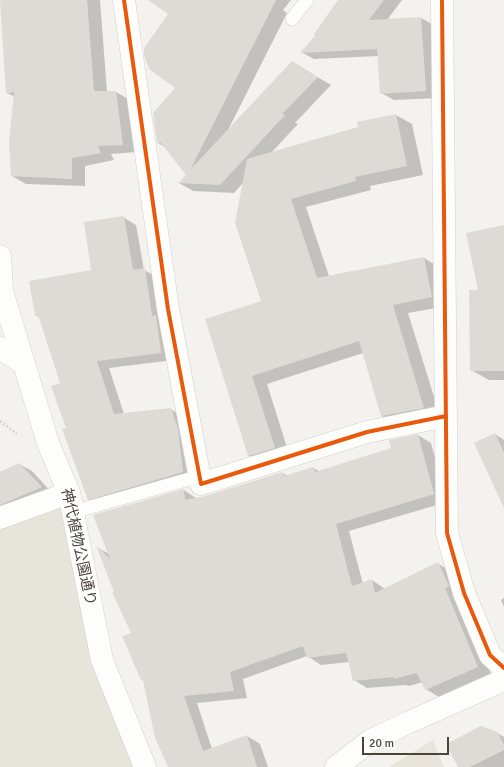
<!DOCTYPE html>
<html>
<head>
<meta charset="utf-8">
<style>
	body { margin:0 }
	#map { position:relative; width:504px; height:767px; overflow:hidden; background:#f4f2ee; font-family:Signika,sans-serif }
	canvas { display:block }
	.scale { position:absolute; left:362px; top:737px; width:87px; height:18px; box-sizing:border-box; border:2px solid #4b4439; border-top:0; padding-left:5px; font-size:12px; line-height:14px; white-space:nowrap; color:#4b4439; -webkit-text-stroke:3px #fff; paint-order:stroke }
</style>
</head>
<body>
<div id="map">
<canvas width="504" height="767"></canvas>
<div class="scale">20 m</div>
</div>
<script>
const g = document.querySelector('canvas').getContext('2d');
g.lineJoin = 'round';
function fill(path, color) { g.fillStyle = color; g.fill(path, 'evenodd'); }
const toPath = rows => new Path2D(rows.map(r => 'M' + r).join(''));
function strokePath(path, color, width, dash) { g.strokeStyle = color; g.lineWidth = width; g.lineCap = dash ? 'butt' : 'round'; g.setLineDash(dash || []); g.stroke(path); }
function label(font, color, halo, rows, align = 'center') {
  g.font = font + ' Signika,"Noto Sans JP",sans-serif'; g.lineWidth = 3; g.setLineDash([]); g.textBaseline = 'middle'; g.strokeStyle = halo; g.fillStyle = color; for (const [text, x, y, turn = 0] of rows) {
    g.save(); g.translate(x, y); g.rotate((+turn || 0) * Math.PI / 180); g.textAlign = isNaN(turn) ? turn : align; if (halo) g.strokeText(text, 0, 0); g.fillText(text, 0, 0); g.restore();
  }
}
const residential = toPath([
	[69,493,102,660,145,767,0,767,0,518],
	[433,740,444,767,389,767]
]);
const shadow = toPath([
	[1,0,100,0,107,92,116,92,130,100,136,152,111,154,114,160,85,166,85,186,26,184,12,176,15,97,7,93],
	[162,0,291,0,283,10,287,13,228,130,292,62,331,85,295,123,298,124,271,153,360,128,396,115,412,124,423,175,370,186,371,190,306,207,329,276,424,258,439,267,447,306,408,313,440,416,398,425,382,416,363,353,267,384,290,457,265,465,249,456,206,320,262,302,243,183,234,193,193,191,179,183,187,175,165,147,158,143,177,87,169,14],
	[340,0,402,0,387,20,421,18,434,25,439,98,394,100,381,93,378,56,314,59,301,52,316,36],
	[123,217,136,225,144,270,157,277,174,360,109,368,124,414,170,409,183,416,195,479,101,506,89,499,68,429,62,384,40,318,36,315,92,271],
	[504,226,504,380,489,380,471,370,479,291],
	[495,434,504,440,504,492],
	[418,435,431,443,447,502,349,531,363,584,372,580,385,589,438,564,452,571,458,596,491,674,439,697,426,689,423,682,409,686,406,685,367,688,354,680,349,662,321,665,307,656,243,679,247,698,197,703,212,749,247,736,260,744,268,767,169,767,144,681,142,680,132,633,98,548,109,554,184,490,197,499,282,473,288,476,313,468,319,471,392,449],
	[19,464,32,471,54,495,0,519,0,473],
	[504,598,504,607,501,600],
	[497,733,504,737,504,767,459,767]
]);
const building = toPath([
	[0,0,87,0,94,91,116,91,123,145,98,146,101,153,72,158,72,179,11,176,9,142,14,92,6,94],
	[148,0,276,0,190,170,292,61,318,77,282,114,285,115,220,185,178,183,186,175,161,143,157,143,153,113,175,88,149,69,144,55,144,48,168,14],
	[338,0,384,0,369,20,421,17,426,91,380,94,377,49,300,53,315,36,314,34],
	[396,114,407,166,355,177,356,181,291,199,317,278,424,257,432,297,393,305,424,408,381,416,359,341,252,376,275,448,248,456,205,319,261,301,235,223,247,159,358,127,357,122],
	[124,216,133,270,145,268,152,316,156,315,161,353,97,361,114,414,171,408,178,429,183,472,88,500,62,429,66,428,51,386,60,383,38,315,35,316,29,281,91,270,84,222],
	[504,225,504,371,470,371,469,290,478,290,466,233],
	[495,433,504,453,504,508,474,443],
	[418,434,434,494,336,524,352,586,372,579,375,593,438,562,449,586,445,588,478,667,425,690,417,673,394,679,394,677,353,681,346,653,307,658,303,646,230,672,234,691,184,696,203,751,247,735,257,767,168,767,155,738,143,680,141,680,122,636,131,633,112,592,114,592,97,548,98,547,110,559,93,515,184,489,185,500,205,496,283,472,284,476,313,467,315,472,391,448,389,440],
	[19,463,42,487,0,505,0,472],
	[481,726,497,732,504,745,504,750,470,767,458,767,446,744]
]);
const path = toPath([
	[0,421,17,434]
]);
const service = toPath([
	[292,19,307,0],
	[73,512,200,476]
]);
const minor = toPath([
	[124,0,168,309,201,484,367,432,446,416],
	[442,0,447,533,464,593,490,655,504,668],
	[0,348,24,364],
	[0,518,69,493]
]);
const tertiary = toPath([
	[0,256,2,291,48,443,69,493,102,660,145,767],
	[336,767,370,741,407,723,504,680]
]);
const cycleway = toPath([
	[124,0,168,309,201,484,367,432,446,416],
	[442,0,447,533,464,593,490,655,504,668]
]);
const streetNames = [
	["神代植物公園通り",78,547,78]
];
fill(residential, '#e7e4dc');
fill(shadow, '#0003');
fill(building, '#dedbd6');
strokePath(service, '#d2d0cb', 14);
strokePath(minor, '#d2d0cb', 23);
strokePath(tertiary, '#d2d0cb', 23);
strokePath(path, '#d3d2cc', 2.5, [2, 2]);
strokePath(service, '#fdfdfc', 13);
strokePath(minor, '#fdfdfc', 22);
strokePath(tertiary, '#fdfdfc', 22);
strokePath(cycleway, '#e8590c', 4);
label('15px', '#4b4439', '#fff', streetNames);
</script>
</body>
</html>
